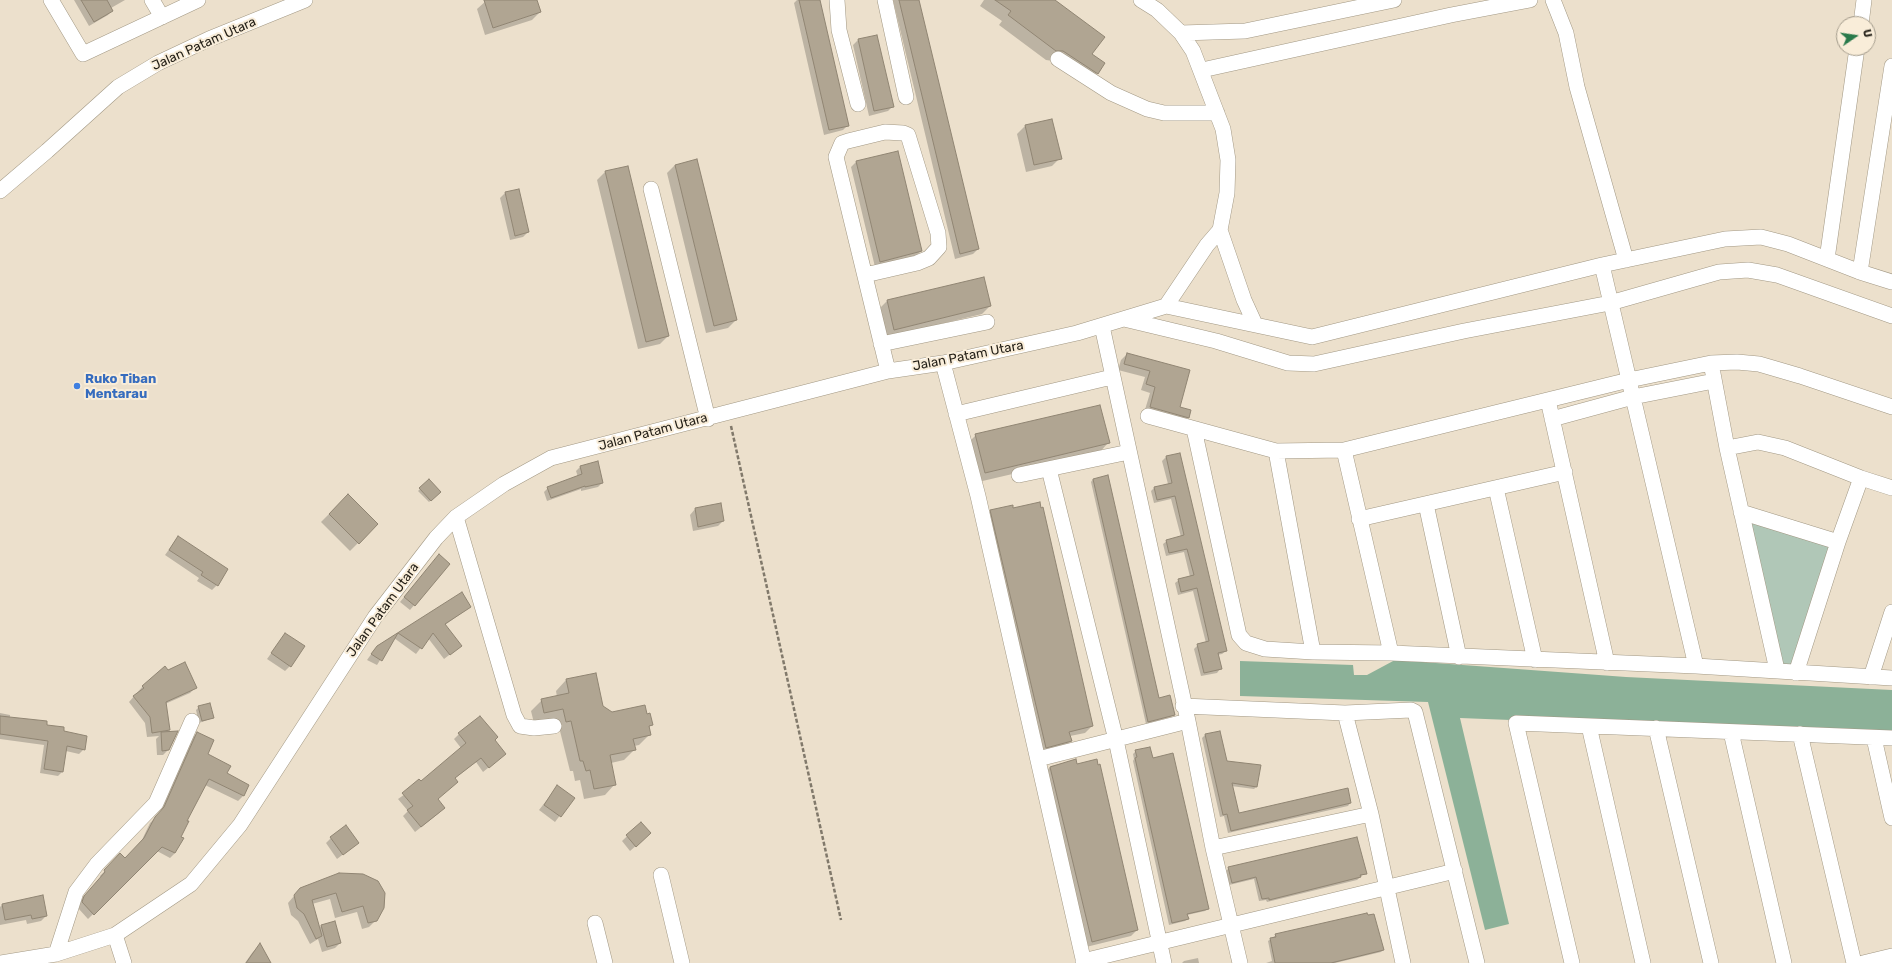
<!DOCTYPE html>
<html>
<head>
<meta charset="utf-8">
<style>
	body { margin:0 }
	#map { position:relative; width:1892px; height:963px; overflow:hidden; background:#ece0cc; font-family:Rubik,sans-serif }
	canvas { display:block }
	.north { position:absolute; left:1836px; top:16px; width:40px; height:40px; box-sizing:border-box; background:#f9edd9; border:1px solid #a39b8b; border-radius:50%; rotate:77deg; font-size:11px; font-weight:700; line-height:16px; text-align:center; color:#231f17 }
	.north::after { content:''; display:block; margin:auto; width:14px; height:18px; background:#297a4b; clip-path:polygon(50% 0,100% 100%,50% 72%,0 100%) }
</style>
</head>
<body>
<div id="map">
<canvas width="1892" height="963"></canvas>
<div class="north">U</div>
</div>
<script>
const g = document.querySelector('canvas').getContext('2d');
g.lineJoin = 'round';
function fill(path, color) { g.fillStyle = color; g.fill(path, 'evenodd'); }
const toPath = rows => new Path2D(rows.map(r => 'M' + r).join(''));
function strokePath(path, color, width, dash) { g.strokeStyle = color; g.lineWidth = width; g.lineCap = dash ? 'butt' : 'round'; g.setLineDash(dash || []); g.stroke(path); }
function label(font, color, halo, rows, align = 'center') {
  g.font = font + ' Rubik,sans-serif'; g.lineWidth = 4; g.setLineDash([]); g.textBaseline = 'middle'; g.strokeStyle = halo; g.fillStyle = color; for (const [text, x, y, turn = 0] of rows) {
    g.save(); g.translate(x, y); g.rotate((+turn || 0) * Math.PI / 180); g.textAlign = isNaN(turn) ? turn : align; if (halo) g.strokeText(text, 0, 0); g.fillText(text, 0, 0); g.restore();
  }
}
const green = toPath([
	[1741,512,1838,542,1796,673,1777,670]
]);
const forest = toPath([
	[1395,660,1626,677,1892,690,1892,735,1460,718,1509,924,1485,930,1428,702,1240,696,1240,661,1353,665,1354,675,1367,675]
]);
const shadow = toPath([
	[74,0,125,0,111,8,112,10,108,15,89,26],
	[487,0,536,0,540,12,532,20,485,35,477,9],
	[797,0,819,0,848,125,843,130,824,135,794,3],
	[893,0,918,0,978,249,973,254,955,259],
	[984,0,1053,0,1091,55,1097,73,1087,83,1053,61,1046,60,999,25,1002,21,980,6],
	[858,40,893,106,888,111,869,116,853,45],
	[1025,126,1060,158,1052,166,1026,172,1017,134],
	[697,160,736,320,728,328,706,333,667,173,675,165],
	[856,162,921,251,916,256,875,267,851,167],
	[605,172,668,336,660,344,638,349,597,180],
	[518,190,528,232,523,237,510,240,500,198,505,193],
	[887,301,990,306,982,314,886,337,879,309],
	[1127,354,1189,371,1179,407,1188,417,1182,423,1144,413,1150,393,1141,390,1145,377,1118,370,1121,360],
	[976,435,1108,443,1098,454,974,483,965,446],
	[1180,454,1226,651,1222,654,1217,655,1220,669,1217,673,1201,676,1194,649,1198,645,1206,643,1193,591,1178,595,1175,583,1179,580,1190,577,1184,552,1166,556,1163,544,1167,541,1181,537,1171,499,1154,503,1151,491,1154,488,1168,484,1162,461,1166,457],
	[580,467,602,483,598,487,581,491,581,489,547,501,544,492,548,488,578,477,576,471],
	[1093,479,1158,699,1174,715,1171,717,1146,724,1091,482],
	[429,480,440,492,429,502,418,491],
	[348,495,377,524,350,551,321,522],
	[720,504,723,521,718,526,693,531,690,515,695,509],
	[991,511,1092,726,1085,733,1070,736,1071,741,1064,748,1039,754,984,518],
	[178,537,217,585,212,590,197,581,199,578,165,555],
	[439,555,449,564,410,610,400,602],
	[462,593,470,607,445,625,461,646,444,659,428,638,416,654,394,638,377,665,367,660,377,646],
	[285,634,290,666,285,671,267,659],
	[167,671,195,688,190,693,165,704,169,730,166,733,168,750,163,755,157,755,156,739,159,736,147,737,145,723,129,702,143,686],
	[566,680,612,713,646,715,651,725,648,728,650,734,639,745,634,746,635,749,624,760,611,763,615,784,605,795,584,799,580,780,575,781,573,771,570,771,560,731,555,732,534,723,531,711,542,700,557,697,556,691],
	[199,707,213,718,199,723,196,710],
	[0,713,10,715,10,718,63,732,84,749,79,754,66,751,62,772,58,776,40,773,44,745,0,739],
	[1219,732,1226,761,1257,786,1254,789,1231,786,1238,814,1350,803,1348,806,1228,833,1224,816,1220,817,1202,738,1205,735],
	[197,733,206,754,226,774,248,785,243,796,238,801,205,785,186,821,175,853,170,858,157,851,88,919,78,908,79,902,101,878,100,876,120,855,125,859,140,844,150,823,160,813,192,738],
	[459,734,494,740,499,759,483,772,476,762,454,779,437,799,439,813,415,832,403,816,408,811,398,799,421,783,461,748,454,739],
	[1136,751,1152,759,1208,909,1205,911,1187,915,1188,919,1185,921,1169,925,1133,761,1134,759,1133,754],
	[1075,760,1137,930,1131,936,1086,947,1046,771,1051,766],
	[557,787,573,798,555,822,539,810],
	[641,823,645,838,630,851,622,841],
	[331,838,358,843,337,859,326,843],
	[1229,868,1365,873,1357,880,1267,902,1266,900,1259,901,1254,879,1229,885,1226,871],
	[300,889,384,893,385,900,384,908,376,920,369,927,362,929,357,912,335,918,330,899,312,904,319,928,321,926,340,943,335,948,322,952,318,939,310,944,298,921,291,915,288,903],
	[2,905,46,916,41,921,27,924,26,920,0,925,0,907],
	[1276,935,1383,950,1381,952,1335,963,1266,963,1272,961,1268,941],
	[260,945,270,963,245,963,252,953],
	[1198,958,1199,963,1182,963,1184,961]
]);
const building = toPath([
	[81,0,107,0,113,11,94,22,81,0],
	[484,0,537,0,541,12,493,28,484,0],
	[799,0,820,0,849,126,829,130,799,0],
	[899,0,919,0,979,249,960,254,899,0],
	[995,0,1055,0,1105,37,1092,54,1105,63,1098,74,1063,51,1056,51,1008,15,1011,11,995,0],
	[877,35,894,107,874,111,858,39,877,35],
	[1052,119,1062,159,1034,165,1025,125,1052,119],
	[898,151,922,251,880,262,856,161,898,151],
	[697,159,737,320,714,326,675,165,697,159],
	[628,166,669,336,646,342,605,171,628,166],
	[519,189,529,232,515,236,505,192,519,189],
	[984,277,991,306,894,330,887,300,984,277],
	[1127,353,1190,370,1180,407,1191,410,1189,418,1150,407,1155,387,1146,384,1150,371,1124,364,1127,353],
	[1100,405,1110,443,985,473,975,434,1100,405],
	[1180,453,1227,651,1218,653,1222,669,1204,673,1197,644,1209,641,1197,588,1181,592,1178,579,1194,575,1187,549,1169,553,1166,540,1184,535,1175,496,1157,500,1154,487,1172,483,1166,456,1180,453],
	[598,461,603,483,585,487,585,486,551,498,547,487,582,474,580,466,598,461],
	[1108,475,1159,698,1170,695,1175,715,1148,722,1093,479,1108,475],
	[429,479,441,492,431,501,419,488,429,479],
	[348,494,378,524,359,544,329,514,348,494],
	[1040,502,1041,508,1043,507,1093,726,1069,732,1072,741,1046,748,990,510,1013,505,1013,508,1040,502],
	[721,503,724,521,698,527,695,508,721,503],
	[178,536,228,569,218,586,201,575,203,572,169,550,178,536],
	[439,554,450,564,415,606,404,597,439,554],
	[462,592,471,607,445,624,462,646,450,655,433,633,422,649,398,633,382,661,371,654,377,646,462,592],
	[285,633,305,646,291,667,271,653,285,633],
	[185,662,197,688,166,702,170,730,152,733,150,717,133,696,144,688,142,686,165,666,168,670,185,662],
	[596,673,603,706,612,712,645,705,647,714,650,713,653,725,649,726,651,735,633,739,636,750,610,755,616,785,594,789,590,770,586,771,583,761,580,761,571,721,566,722,563,709,544,713,541,699,569,693,566,679,596,673],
	[210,703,214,718,202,721,198,706,210,703],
	[0,716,47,721,47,725,64,727,64,731,87,736,85,750,67,746,63,772,44,769,48,741,0,734,0,716],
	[480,716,498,737,495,740,506,754,489,768,481,758,455,778,458,782,438,799,445,808,421,827,407,810,413,806,402,793,419,779,421,781,466,743,458,733,480,716],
	[178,731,169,750,162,751,161,732,178,731],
	[1220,731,1227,761,1261,765,1257,787,1232,783,1239,813,1348,788,1351,803,1231,831,1227,814,1223,815,1205,734,1220,731],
	[197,732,214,740,208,754,231,766,227,773,249,785,244,796,209,779,187,821,189,821,181,837,184,838,175,853,162,847,94,915,82,902,84,896,105,872,104,870,120,853,125,858,144,838,155,817,164,807,197,732],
	[1150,747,1153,758,1173,753,1209,909,1187,914,1189,919,1172,923,1135,758,1137,757,1135,750,1150,747],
	[1076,759,1077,764,1097,759,1098,765,1100,764,1138,930,1092,942,1050,767,1076,759],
	[557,785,575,798,561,817,544,805,557,785],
	[641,822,651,833,636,847,626,835,641,822],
	[346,825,359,843,343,855,330,837,346,825],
	[1357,837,1367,874,1360,875,1361,877,1269,900,1269,898,1262,899,1256,877,1232,883,1228,867,1357,837],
	[339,873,363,874,378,881,385,893,384,908,377,921,368,923,363,906,342,912,336,893,312,900,322,936,316,939,304,914,297,908,294,895,300,888,339,873],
	[43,895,47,916,32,919,31,915,5,920,2,904,43,895],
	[1367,913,1368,915,1374,914,1384,950,1331,963,1275,963,1270,938,1276,937,1275,934,1367,913],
	[335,921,341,943,327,947,321,925,335,921],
	[260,943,271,963,246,963,260,943]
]);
const path = toPath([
	[731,426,841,920]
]);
const minor = toPath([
	[51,0,83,54,198,0],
	[152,0,162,17],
	[837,0,839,30,858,104],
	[885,0,906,97],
	[1553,0,1566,33,1577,87,1626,260],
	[1861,24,1864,0],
	[1181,33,1245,31,1394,0],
	[1058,59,1111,93,1147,109,1164,113,1217,113],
	[1202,70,1451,15,1530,0],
	[651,189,708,419],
	[0,191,47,151,118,87,158,63,209,39,305,0],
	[1220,230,1244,300,1255,324],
	[1827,259,1857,48],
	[1602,265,1696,666],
	[1860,272,1892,66],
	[865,275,917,263,929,258,939,247,938,233,908,135,903,133,885,132,848,141,842,143,836,157,888,371],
	[1166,306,1312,337,1602,265,1725,239,1761,237,1788,244,1860,272,1892,282],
	[1124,319,1216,341,1288,363,1314,364,1464,331,1610,303,1719,272,1748,270,1777,275,1892,316],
	[1102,326,1188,721,1213,848,1240,963],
	[881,344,987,322],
	[943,363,978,496,1084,963],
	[1711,363,1727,448,1777,670],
	[1548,400,1607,663],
	[956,414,1112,377],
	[1148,416,1276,451,1344,450,1629,380,1711,363,1737,362,1759,364,1800,376,1892,407],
	[1552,419,1633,397,1714,381],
	[1194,429,1239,635,1246,643,1265,649,1313,652,1391,653,1696,666,1892,678],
	[1727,448,1758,442,1785,448,1861,478,1892,488],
	[1344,450,1391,653],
	[1276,451,1313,652],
	[1049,469,1116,740,1164,963],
	[1019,475,1129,452],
	[1496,488,1535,660],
	[1426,504,1459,657],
	[1741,512,1838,542],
	[456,517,514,715,520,726,534,728,554,726],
	[1359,519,1565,472],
	[1796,673,1838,542,1861,478],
	[1871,677,1892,612],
	[1183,706,1345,713],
	[1589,726,1643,963],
	[1656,728,1711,963],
	[1731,732,1784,963],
	[1800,734,1854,963],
	[1874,738,1892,818],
	[1038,759,1188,721],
	[1213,848,1371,814],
	[661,875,682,963],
	[595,923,605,963],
	[115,935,124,963],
	[56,954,76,892,97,864,156,803,192,721],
	[1083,961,1455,871],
	[0,963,56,954,115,935,191,884,240,825,375,617,436,538,456,517,504,484,551,458,888,371,943,363,1077,333,1166,306,1207,245,1220,230,1227,193,1228,160,1223,129,1193,51,1181,33,1157,10,1141,0],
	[1403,963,1371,814,1345,713,1411,710,1415,712,1477,963],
	[1572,963,1516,723,1892,738],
	[1863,963,1892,956]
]);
const markers = [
	[77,386,4,"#3f7fe0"]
];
const streetNames = [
	["Jalan Patam Utara",204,44,-24],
	["Jalan Patam Utara",968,356,-11],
	["Jalan Patam Utara",653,432,-15],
	["Jalan Patam Utara",383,610,-54]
];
const shopNames = [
	["Ruko Tiban",85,379],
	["Mentarau",85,394]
];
fill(green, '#b0c7b7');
fill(forest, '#8cb198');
fill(shadow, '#0003');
fill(building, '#b0a592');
strokePath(building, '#908573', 1);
strokePath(minor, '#a29884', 16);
strokePath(path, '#81796b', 2.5, [4, 2]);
strokePath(minor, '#fff', 15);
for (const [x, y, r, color] of markers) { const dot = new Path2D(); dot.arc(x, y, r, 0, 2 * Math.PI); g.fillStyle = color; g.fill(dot); strokePath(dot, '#f9edd9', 1.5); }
label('13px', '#231f17', '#f9edd9', streetNames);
label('bold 13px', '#366cbe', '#f9edd9', shopNames, 'left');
</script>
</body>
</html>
